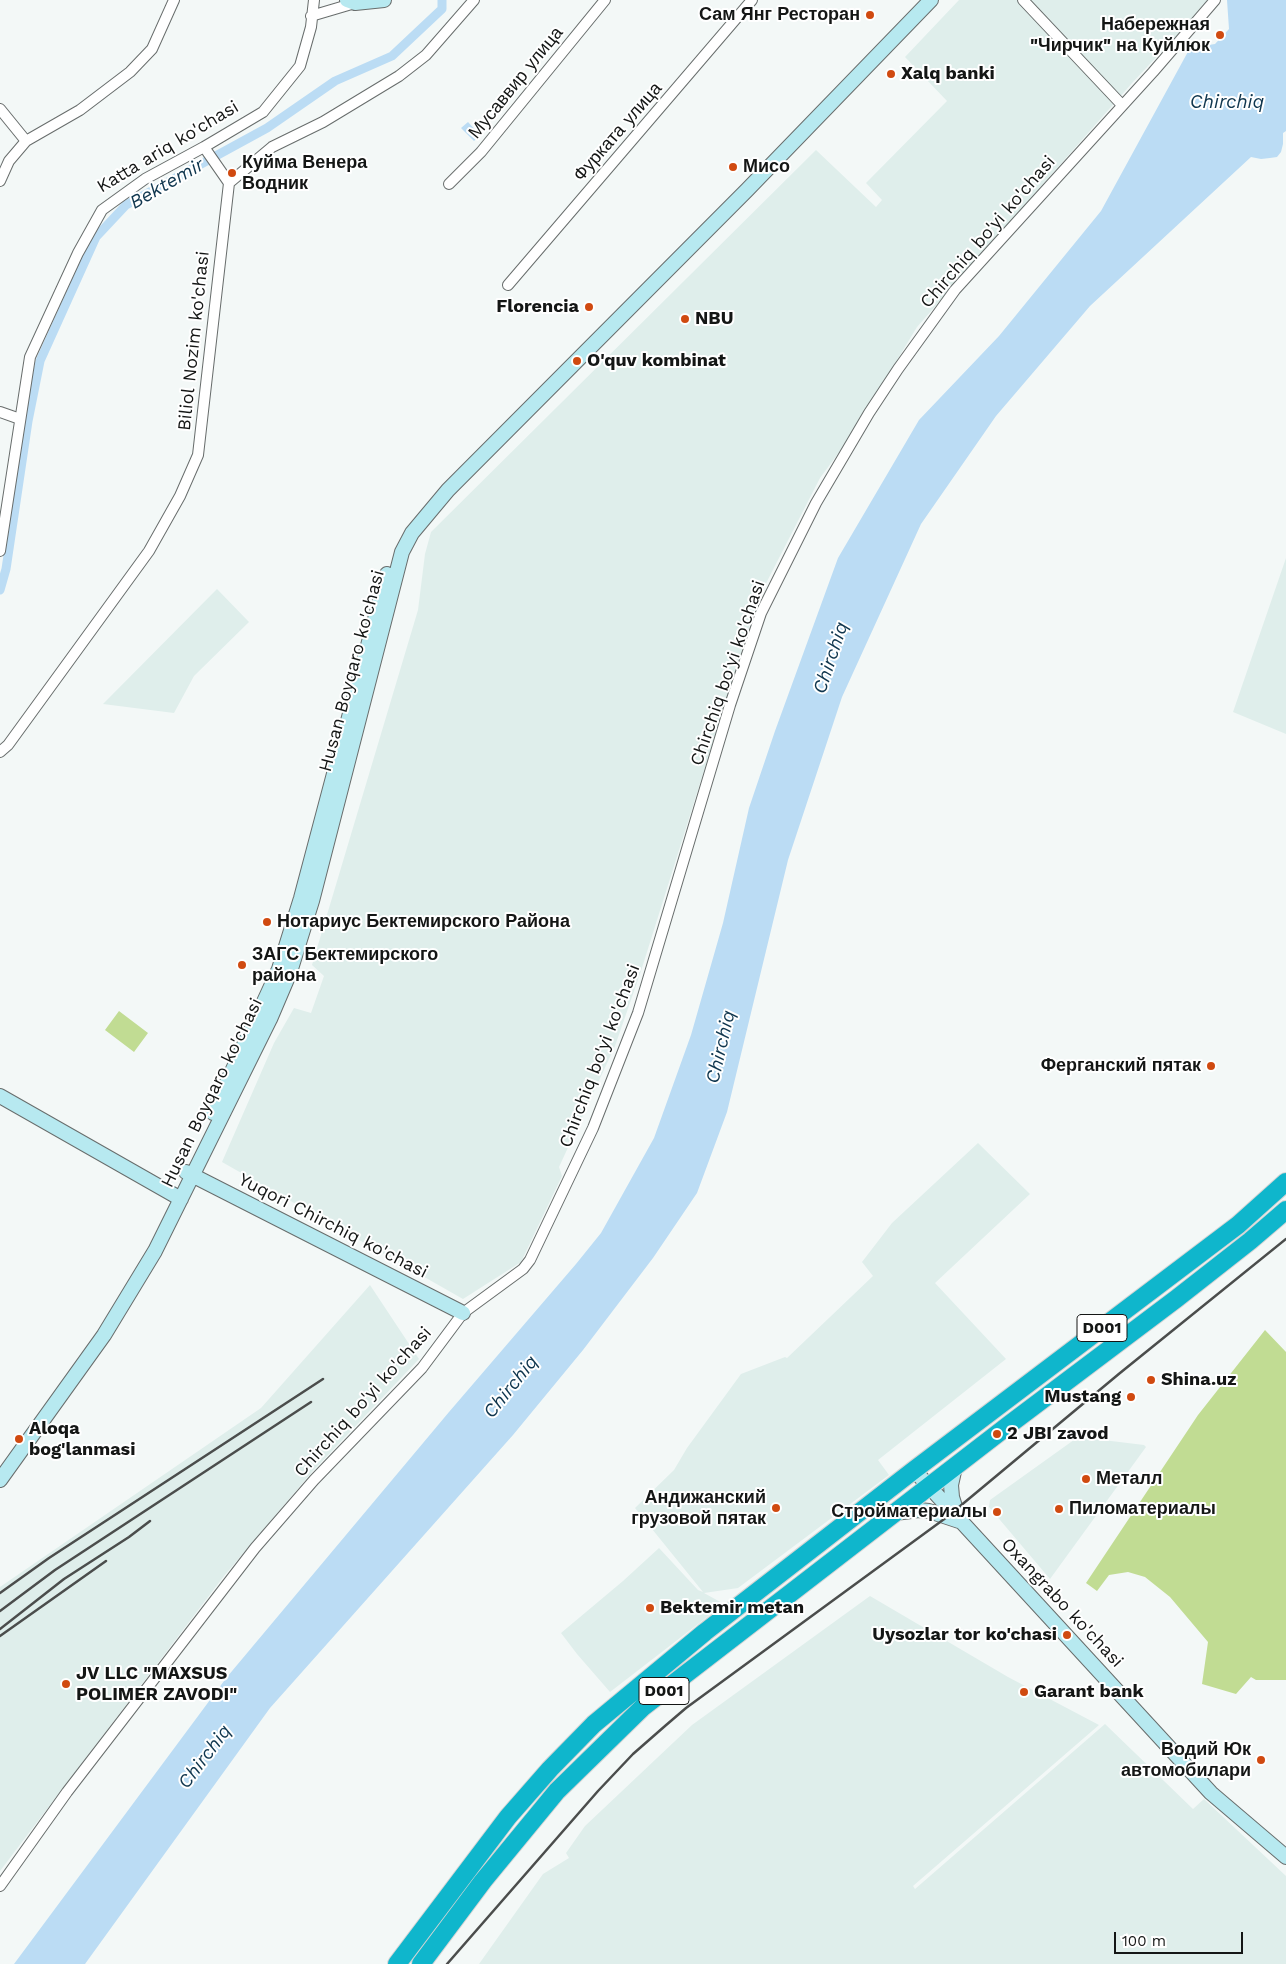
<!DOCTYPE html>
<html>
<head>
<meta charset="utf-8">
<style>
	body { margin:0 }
	#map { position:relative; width:1286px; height:1964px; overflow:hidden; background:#f3f8f7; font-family:"Work Sans",sans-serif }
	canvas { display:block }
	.scale { position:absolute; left:1114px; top:1932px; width:129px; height:22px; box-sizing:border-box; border:2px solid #141615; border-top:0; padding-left:6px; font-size:15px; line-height:18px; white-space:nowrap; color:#141615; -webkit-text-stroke:4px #fff; paint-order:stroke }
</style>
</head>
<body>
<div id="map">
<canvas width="1286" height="1964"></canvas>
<div class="scale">100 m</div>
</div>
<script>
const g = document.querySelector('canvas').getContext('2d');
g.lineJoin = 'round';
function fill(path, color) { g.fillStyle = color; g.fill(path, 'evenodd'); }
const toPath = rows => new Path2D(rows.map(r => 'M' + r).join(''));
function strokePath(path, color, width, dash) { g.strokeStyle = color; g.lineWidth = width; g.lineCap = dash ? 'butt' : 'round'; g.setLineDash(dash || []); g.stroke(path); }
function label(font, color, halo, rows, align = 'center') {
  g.font = font + ' "Work Sans",sans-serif'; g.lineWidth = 4; g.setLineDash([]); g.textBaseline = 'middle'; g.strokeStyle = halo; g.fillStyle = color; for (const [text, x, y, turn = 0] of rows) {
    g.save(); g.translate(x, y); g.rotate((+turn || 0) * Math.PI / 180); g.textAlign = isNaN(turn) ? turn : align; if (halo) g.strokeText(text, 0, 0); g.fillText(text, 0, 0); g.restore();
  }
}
const built = toPath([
	[959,0,1210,0,1133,82,917,327,851,436,820,478,758,599,641,971,615,1046,559,1167,562,1176,521,1262,463,1299,222,1162,274,1043,294,1008,311,1013,324,976,312,965,418,610,425,554,431,532,816,150,876,207,882,200,866,183,947,101,905,57],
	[1286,558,1286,734,1233,712],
	[217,589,249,622,194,676,174,713,103,704],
	[978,1143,1030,1194,935,1283,1006,1359,878,1460,889,1475,738,1588,704,1593,724,1604,610,1692,577,1654,561,1633,623,1581,659,1548,698,1590,703,1592,635,1508,674,1470,687,1448,741,1374,785,1357,787,1358,873,1276,862,1262,892,1223],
	[370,1285,419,1359,312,1472,224,1576,0,1871,0,1587,261,1408],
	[1078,1437,1144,1445,1146,1447,1050,1579,989,1507,990,1500],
	[870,1596,1008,1677,1099,1725,913,1886,915,1889,1105,1724,1193,1809,1204,1799,1286,1876,1286,1964,479,1964,543,1874,569,1858,566,1853,585,1826,692,1725]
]);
const green = toPath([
	[119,1011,148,1033,134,1052,105,1030],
	[1265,1330,1286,1352,1286,1680,1256,1680,1251,1677,1236,1694,1202,1684,1208,1642,1170,1597,1145,1577,1128,1572,1109,1575,1097,1591,1086,1583,1198,1415]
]);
const water = toPath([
	[1227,0,1286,0,1286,131,1283,133,1283,144,1281,152,1277,157,1270,158,1261,159,1251,157,1090,306,996,416,921,524,842,697,788,860,727,1112,697,1193,653,1258,583,1350,513,1435,270,1708,85,1964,14,1964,227,1677,449,1412,576,1264,601,1233,654,1138,691,1035,723,923,749,808,775,731,838,558,919,420,999,336,1101,211,1190,48,1215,44,1229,29],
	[468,122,480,135,474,141,461,128]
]);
const canal = toPath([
	[0,590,6,569,28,421,40,361,96,237,126,205,267,128,335,81,392,56,442,9,442,0]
]);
const street = toPath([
	[1023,0,1122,105],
	[311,16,355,3],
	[0,109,26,141],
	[204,147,229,183],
	[0,181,9,161,26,141,80,110,130,72,152,49,174,0],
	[449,184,481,152,605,0],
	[508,285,752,0],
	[0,412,20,419],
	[0,551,30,357,78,253,102,210,145,179,204,147,263,112,300,66,311,27,314,0],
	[0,752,8,745,149,551,180,496,198,455,229,183,272,147,323,122,399,76,426,55,474,0],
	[0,1886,67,1792,255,1548,314,1480,422,1368,463,1313,523,1269,530,1260,593,1128,638,1013,730,705,761,613,816,503,869,413,898,369,955,290,1153,72,1215,0]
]);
const secondary = toPath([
	[347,0,355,3,384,0],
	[0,1096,181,1199],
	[213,1113,279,969,301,898,387,574],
	[186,1172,463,1313],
	[955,1467,951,1485,952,1497,958,1516],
	[914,1470,1211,1793,1286,1857],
	[0,1480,104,1335,155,1251,270,1019,290,972,312,901,402,552,412,533,448,490,747,190,931,0],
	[895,1513,919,1510,929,1511,959,1521]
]);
const highway = toPath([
	[397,1964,508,1817,550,1769,594,1724,705,1632,914,1470,1238,1225,1286,1182],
	[421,1964,483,1881,557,1791,643,1707,1010,1424,1176,1299,1250,1241,1286,1210]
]);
const rail = toPath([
	[0,1593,49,1558,323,1379],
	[0,1611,55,1570,311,1402],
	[0,1629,64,1579,129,1537,150,1521],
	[0,1636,106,1561],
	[447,1964,598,1791,633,1754,665,1726,686,1708,947,1517,1120,1373,1286,1239]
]);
const markers = [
	[870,15,5,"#d04a10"],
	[1220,35,5,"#d04a10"],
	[891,74,5,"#d04a10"],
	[733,167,5,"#d04a10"],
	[232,173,5,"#d04a10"],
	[589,307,5,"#d04a10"],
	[685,319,5,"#d04a10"],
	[577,361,5,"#d04a10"],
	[267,922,5,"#d04a10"],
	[242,965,5,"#d04a10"],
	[1211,1066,5,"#d04a10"],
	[1151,1380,5,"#d04a10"],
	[1131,1397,5,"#d04a10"],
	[997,1434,5,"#d04a10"],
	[19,1439,5,"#d04a10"],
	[1086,1479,5,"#d04a10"],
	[776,1508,5,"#d04a10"],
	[1059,1509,5,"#d04a10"],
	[997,1512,5,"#d04a10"],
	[650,1608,5,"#d04a10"],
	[1067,1635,5,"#d04a10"],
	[66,1684,5,"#d04a10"],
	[1024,1692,5,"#d04a10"],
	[1261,1760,5,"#d04a10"]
];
const shields = [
	[1102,1328,50],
	[664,1691,50]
];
const shieldNames = [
	["D001",1102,1328],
	["D001",664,1691]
];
const poiNames = [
	["Сам Янг Ресторан",860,15,"right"],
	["Набережная",1210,25,"right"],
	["\"Чирчик\" на Куйлюк",1210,46,"right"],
	["Xalq banki",901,74],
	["Куйма Венера",242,163],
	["Водник",242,184],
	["Мисо",743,167],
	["Florencia",579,307,"right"],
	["NBU",695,319],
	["O'quv kombinat",587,361],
	["Нотариус Бектемирского Района",277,922],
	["ЗАГС Бектемирского",252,955],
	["района",252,976],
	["Ферганский пятак",1201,1066,"right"],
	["Shina.uz",1161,1380],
	["Mustang",1121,1397,"right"],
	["Aloqa",29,1429],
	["bog'lanmasi",29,1450],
	["2 JBI zavod",1007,1434],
	["Металл",1096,1479],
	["Андижанский",766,1498,"right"],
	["грузовой пятак",766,1519,"right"],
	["Пиломатериалы",1069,1509],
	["Стройматериалы",987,1512,"right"],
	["Bektemir metan",660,1608],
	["Uysozlar tor ko'chasi",1057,1635,"right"],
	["JV LLC \"MAXSUS",76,1674],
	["POLIMER ZAVODI\"",76,1695],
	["Garant bank",1034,1692],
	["Водий Юк",1251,1750,"right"],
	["автомобилари",1251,1771,"right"]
];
const streetNames = [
	["Мусаввир улица",516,83,-51],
	["Фурката улица",618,132,-49],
	["Katta ariq ko'chasi",168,147,-31],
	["Chirchiq bo'yi ko'chasi",988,232,-49],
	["Biliol Nozim ko'chasi",194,341,-84],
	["Husan Boyqaro ko'chasi",352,671,-75],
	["Chirchiq bo'yi ko'chasi",728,673,-71],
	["Chirchiq bo'yi ko'chasi",600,1056,-69],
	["Husan Boyqaro ko'chasi",212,1093,-64],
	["Yuqori Chirchiq ko'chasi",333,1226,27],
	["Chirchiq bo'yi ko'chasi",363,1402,-48],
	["Oxangrabo ko'chasi",1062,1603,47]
];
const waterNames = [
	["Chirchiq",1227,102],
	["Bektemir",167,184,-30],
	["Chirchiq",831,658,-72],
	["Chirchiq",721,1047,-77],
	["Chirchiq",511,1387,-51],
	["Chirchiq",205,1757,-53]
];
fill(built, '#dfeeeb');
fill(green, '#c1dc93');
fill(water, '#bbdcf4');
strokePath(canal, '#bbdcf4', 9);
strokePath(street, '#686d6c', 12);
strokePath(secondary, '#686d6c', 16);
strokePath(highway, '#d5d5d5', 20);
strokePath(street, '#fff', 10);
strokePath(secondary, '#b7e9f0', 14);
strokePath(highway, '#0fb6cc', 18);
strokePath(rail, '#4b4d4c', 2.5);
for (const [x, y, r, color] of markers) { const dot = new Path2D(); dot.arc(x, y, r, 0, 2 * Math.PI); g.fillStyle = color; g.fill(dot); strokePath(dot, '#fff', 2); }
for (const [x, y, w] of shields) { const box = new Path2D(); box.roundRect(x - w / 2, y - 13.5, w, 27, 4); g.fillStyle = '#fff'; g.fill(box); strokePath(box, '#141615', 1); }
label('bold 16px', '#141615', null, shieldNames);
label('bold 18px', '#141615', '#fff', poiNames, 'left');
label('18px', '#141615', '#fff', streetNames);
label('italic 19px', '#0f364e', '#fff', waterNames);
</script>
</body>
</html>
